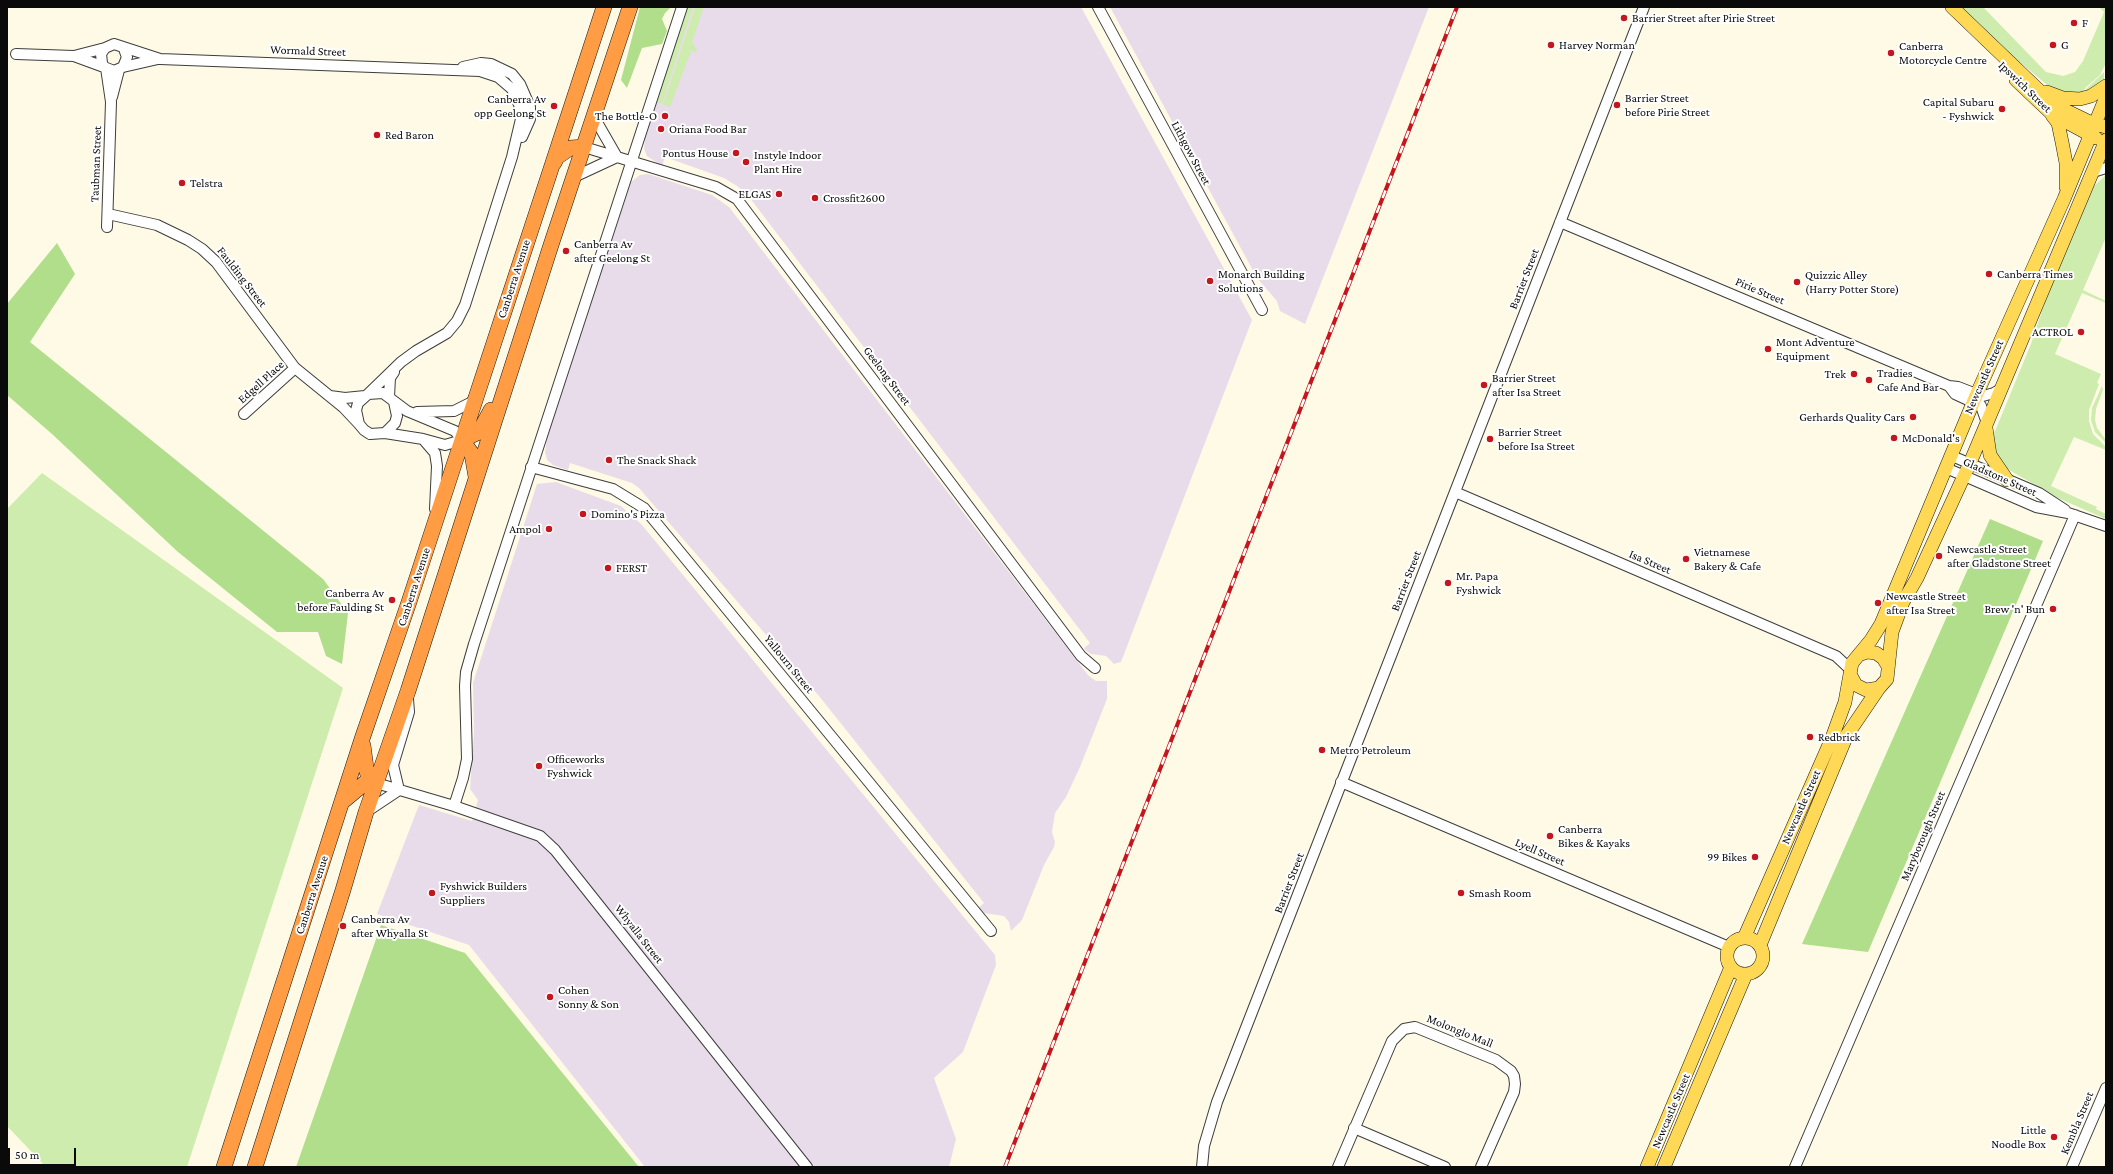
<!DOCTYPE html>
<html>
<head>
<meta charset="utf-8">
<style>
	body { margin:0 }
	#map { position:relative; width:2113px; height:1174px; overflow:hidden; background:#fffae6; font-family:"Crimson Pro",serif }
	canvas { display:block }
	.frame { position:absolute; inset:0; border:8px solid #0a0a0a; pointer-events:none }
	.scale { position:absolute; left:8px; top:1148px; width:68px; height:18px; box-sizing:border-box; border:2px solid #0a0a0a; border-top:0; padding-left:5px; font-size:12px; line-height:14px; white-space:nowrap; color:#0a0a0a; -webkit-text-stroke:3px #fff; paint-order:stroke }
</style>
</head>
<body>
<div id="map">
<canvas width="2113" height="1174"></canvas>
<div class="frame"></div>
<div class="scale">50 m</div>
</div>
<script>
const g = document.querySelector('canvas').getContext('2d');
g.lineJoin = 'round';
function fill(path, color) { g.fillStyle = color; g.fill(path, 'evenodd'); }
const toPath = rows => new Path2D(rows.map(r => 'M' + r).join(''));
function strokePath(path, color, width, dash) { g.strokeStyle = color; g.lineWidth = width; g.lineCap = dash ? 'butt' : 'round'; g.setLineDash(dash || []); g.stroke(path); }
function label(font, color, halo, rows, align = 'center') {
  g.font = font + ' "Crimson Pro",serif'; g.lineWidth = 4; g.setLineDash([]); g.textBaseline = 'middle'; g.strokeStyle = halo; g.fillStyle = color; for (const [text, x, y, turn = 0] of rows) {
    g.save(); g.translate(x, y); g.rotate((+turn || 0) * Math.PI / 180); g.textAlign = isNaN(turn) ? turn : align; if (halo) g.strokeText(text, 0, 0); g.fillText(text, 0, 0); g.restore();
  }
}
const industrial = toPath([
	[688,7,1081,7,1252,320,1121,662,1114,664,1106,656,1091,654,1085,650,1084,648,1090,643,746,193,737,186,724,178,665,157,662,166,647,156,644,149,645,138],
	[1110,7,1429,7,1305,324,1280,311,1277,301,1257,278],
	[648,174,712,195,729,207,1088,675,1096,681,1107,681,1107,699,1080,767,1066,797,1055,813,1052,832,1055,842,1054,847,1044,865,1022,920,1011,931,1009,922,1004,916,984,913,978,908,984,903,819,696,639,488,632,483,570,463,568,470,553,465,547,460,545,452,547,438,631,182,640,175],
	[556,482,621,506,642,525,995,955,996,965,963,1052,934,1078,956,1139,949,1167,645,1167,469,945,377,914,419,805,472,821,478,800,470,789,474,733,473,683,537,484]
]);
const green = toPath([
	[688,7,693,7,662,104,656,102],
	[695,7,704,7,692,42,697,50,696,52,691,51,670,107,663,105],
	[1962,7,1983,7,2046,72,2063,76,2075,72,2083,61,2104,12,2099,7,2106,7,2106,63,2100,75,2085,88,2083,94,2053,90,1995,41],
	[2104,72,2104,82,2086,93,2086,89],
	[2106,175,2106,237,2083,290,2106,301,2106,303,2082,293,2055,354,2101,374,2097,383,2099,384,2089,410,2089,421,2093,434,2106,447,2106,450,2074,437,2051,486,2097,507,2096,509,2106,514,2106,519,2058,498,2004,467,1996,459,1993,436,2031,344,2047,296,2075,228,2094,186],
	[2102,386,2103,390,2096,409,2095,420,2097,428,2106,440,2106,443,2095,432,2091,420,2092,408],
	[42,473,343,688,187,1167,46,1167,7,1126,7,509]
]);
const forest = toPath([
	[640,7,671,7,665,13,662,19,667,31,662,44,642,48,627,88,621,80],
	[57,243,75,274,30,342,323,579,348,613,342,664,326,656,318,632,277,632,178,552,52,434,7,395,7,304],
	[1990,519,2043,541,1868,952,1802,944],
	[381,925,465,953,639,1167,296,1167]
]);
const minor = toPath([
	[1098,7,1262,310],
	[124,49,127,57,123,67,114,71,104,67,102,63,101,54,105,48,114,44,160,59,480,71,498,77,512,89,521,109,521,119,512,157,465,305,457,321,447,333,416,351,401,362,368,394],
	[16,54,74,56,104,67],
	[74,56,105,48],
	[123,67,158,59],
	[463,67,481,63,491,64,512,74,520,84,530,107,530,119,522,137],
	[106,68,111,102,107,227],
	[112,97,119,70],
	[594,117,617,157],
	[584,147,716,187,737,199,1081,656,1095,668],
	[2093,172,2106,168],
	[574,177,617,157],
	[108,214,157,225,188,240,202,249,216,262,295,368,343,407,359,424],
	[1560,222,1949,386,1958,387,1971,392,1981,406,1987,423],
	[1949,386,1955,394,1968,400,1994,393,2002,388],
	[330,396,345,398,365,396],
	[389,397,390,378,394,372],
	[417,412,454,411,472,402,474,398],
	[244,414,295,368],
	[385,433,423,439,445,445,462,440,455,431,407,411,383,393,368,394,358,403,356,410,359,424,364,430,370,434,385,433,395,423,397,416,394,402],
	[423,439,435,453,437,466,435,509],
	[1952,456,2039,493,2065,510],
	[531,467,613,489,644,508,991,931],
	[1946,468,2036,507,2068,513,2106,526],
	[1455,492,1836,656,1850,669],
	[1341,782,1729,947],
	[376,783,454,806,540,836,555,850,807,1167],
	[399,790,393,765,409,712,408,699],
	[454,806,463,778,467,759,465,686,466,672,474,644,682,7],
	[366,812,399,790],
	[1354,1128,1445,1167],
	[1202,1167,1204,1146,1217,1102,1644,7],
	[1338,1167,1392,1041,1404,1029,1415,1027,1496,1060,1511,1071,1514,1076,1515,1084,1514,1092,1481,1167],
	[1795,1167,2075,515],
	[2072,1167,2106,1088]
]);
const major = toPath([
	[1952,7,2047,98,2063,109,2094,124,2106,127],
	[2016,80,2052,114,2096,138],
	[2047,92,2063,98,2080,99,2091,96,2106,86],
	[2052,115,2058,123,2062,142,2066,163,2066,187],
	[1986,428,1990,455,2007,480],
	[1859,655,1867,652,1876,653,1883,658,1888,666],
	[1850,674,1856,685,1866,690,1879,688,1887,679,1892,632,1903,602,1917,578,1970,463,2106,140],
	'1727 956a18 18 0 1 1 36 0a18 18 0 1 1-36 0Z',
	[1744,938,1832,738,1845,702,1852,663,1871,640,1881,624,1975,398,2064,199,2106,97],
	[1760,945,1847,735,1879,688],
	[1647,1167,1731,967],
	[1664,1167,1746,974]
]);
const highway = toPath([
	[554,163,557,157,570,148,584,147],
	[462,440,479,432,491,410],
	[462,440,472,454,476,477],
	[363,745,366,768,368,775,376,783],
	[342,802,366,782,376,783],
	[224,1167,362,739,409,602,604,7],
	[255,1167,343,890,366,812,408,691,551,245,630,7]
]);
const rail = toPath([
	[1005,1167,1457,7]
]);
const markers = [
	[1624,18,4,"#c4171d"],
	[2074,23,4,"#c4171d"],
	[1551,45,4,"#c4171d"],
	[2053,45,4,"#c4171d"],
	[1891,53,4,"#c4171d"],
	[1617,105,4,"#c4171d"],
	[554,106,4,"#c4171d"],
	[2002,109,4,"#c4171d"],
	[665,116,4,"#c4171d"],
	[661,129,4,"#c4171d"],
	[377,135,4,"#c4171d"],
	[736,153,4,"#c4171d"],
	[746,162,4,"#c4171d"],
	[182,183,4,"#c4171d"],
	[779,194,4,"#c4171d"],
	[815,198,4,"#c4171d"],
	[566,251,4,"#c4171d"],
	[1989,274,4,"#c4171d"],
	[1210,281,4,"#c4171d"],
	[1797,282,4,"#c4171d"],
	[2081,332,4,"#c4171d"],
	[1768,349,4,"#c4171d"],
	[1854,374,4,"#c4171d"],
	[1869,380,4,"#c4171d"],
	[1484,385,4,"#c4171d"],
	[1913,417,4,"#c4171d"],
	[1894,438,4,"#c4171d"],
	[1490,439,4,"#c4171d"],
	[609,460,4,"#c4171d"],
	[583,514,4,"#c4171d"],
	[549,529,4,"#c4171d"],
	[1939,556,4,"#c4171d"],
	[1686,559,4,"#c4171d"],
	[608,568,4,"#c4171d"],
	[1448,583,4,"#c4171d"],
	[392,600,4,"#c4171d"],
	[1878,603,4,"#c4171d"],
	[2053,609,4,"#c4171d"],
	[1810,737,4,"#c4171d"],
	[1322,750,4,"#c4171d"],
	[539,766,4,"#c4171d"],
	[1550,836,4,"#c4171d"],
	[1755,857,4,"#c4171d"],
	[432,893,4,"#c4171d"],
	[1461,893,4,"#c4171d"],
	[343,926,4,"#c4171d"],
	[550,997,4,"#c4171d"],
	[2054,1137,4,"#c4171d"]
];
const poiNames = [
	["Barrier Street after Pirie Street",1632,18],
	["F",2082,23],
	["Harvey Norman",1559,45],
	["G",2061,45],
	["Canberra",1899,46],
	["Motorcycle Centre",1899,60],
	["Barrier Street",1625,98],
	["before Pirie Street",1625,112],
	["Canberra Av",546,99,"right"],
	["opp Geelong St",546,113,"right"],
	["Capital Subaru",1994,102,"right"],
	["- Fyshwick",1994,116,"right"],
	["The Bottle-O",657,116,"right"],
	["Oriana Food Bar",669,129],
	["Red Baron",385,135],
	["Pontus House",728,153,"right"],
	["Instyle Indoor",754,155],
	["Plant Hire",754,169],
	["Telstra",190,183],
	["ELGAS",771,194,"right"],
	["Crossfit2600",823,198],
	["Canberra Av",574,244],
	["after Geelong St",574,258],
	["Monarch Building",1218,274],
	["Solutions",1218,288],
	["Canberra Times",1997,274],
	["Quizzic Alley",1805,275],
	["(Harry Potter Store)",1805,289],
	["ACTROL",2073,332,"right"],
	["Mont Adventure",1776,342],
	["Equipment",1776,356],
	["Tradies",1877,373],
	["Cafe And Bar",1877,387],
	["Trek",1846,374,"right"],
	["Barrier Street",1492,378],
	["after Isa Street",1492,392],
	["Gerhards Quality Cars",1905,417,"right"],
	["Barrier Street",1498,432],
	["before Isa Street",1498,446],
	["McDonald's",1902,438],
	["The Snack Shack",617,460],
	["Domino's Pizza",591,514],
	["Ampol",541,529,"right"],
	["Newcastle Street",1947,549],
	["after Gladstone Street",1947,563],
	["Vietnamese",1694,552],
	["Bakery & Cafe",1694,566],
	["FERST",616,568],
	["Mr. Papa",1456,576],
	["Fyshwick",1456,590],
	["Canberra Av",384,593,"right"],
	["before Faulding St",384,607,"right"],
	["Newcastle Street",1886,596],
	["after Isa Street",1886,610],
	["Brew 'n' Bun",2045,609,"right"],
	["Redbrick",1818,737],
	["Metro Petroleum",1330,750],
	["Officeworks",547,759],
	["Fyshwick",547,773],
	["Canberra",1558,829],
	["Bikes & Kayaks",1558,843],
	["99 Bikes",1747,857,"right"],
	["Fyshwick Builders",440,886],
	["Suppliers",440,900],
	["Smash Room",1469,893],
	["Canberra Av",351,919],
	["after Whyalla St",351,933],
	["Cohen",558,990],
	["Sonny & Son",558,1004],
	["Little",2046,1130,"right"],
	["Noodle Box",2046,1144,"right"]
];
const streetNames = [
	["Wormald Street",308,51,2],
	["Ipswich Street",2025,87,44],
	["Lithgow Street",1191,153,62],
	["Taubman Street",96,164,-88],
	["Faulding Street",242,277,52],
	["Canberra Avenue",514,279,-72],
	["Barrier Street",1524,279,-69],
	["Pirie Street",1760,291,23],
	["Geelong Street",887,376,53],
	["Newcastle Street",1984,377,-66],
	["Edgell Place",261,382,-42],
	["Gladstone Street",2000,477,24],
	["Isa Street",1650,562,23],
	["Barrier Street",1406,581,-69],
	["Canberra Avenue",414,587,-72],
	["Yallourn Street",789,664,51],
	["Newcastle Street",1801,807,-66],
	["Maryborough Street",1923,836,-67],
	["Lyell Street",1540,852,23],
	["Barrier Street",1289,883,-69],
	["Canberra Avenue",312,895,-72],
	["Whyalla Street",639,934,52],
	["Molonglo Mall",1460,1031,22],
	["Newcastle Street",1671,1111,-67],
	["Kembla Street",2077,1123,-67]
];
fill(industrial, '#e9dcea');
fill(green, '#cdecad');
fill(forest, '#b0de8b');
strokePath(minor, '#3d3d3d', 12);
strokePath(major, '#1b1b1b', 14);
strokePath(highway, '#1b1b1b', 16);
strokePath(minor, '#fff', 10);
strokePath(major, '#ffd856', 13);
strokePath(highway, '#ff9c44', 15);
strokePath(rail, '#c4171d', 4);
strokePath(rail, '#fff', 2.5, [8]);
for (const [x, y, r, color] of markers) { const dot = new Path2D(); dot.arc(x, y, r, 0, 2 * Math.PI); g.fillStyle = color; g.fill(dot); strokePath(dot, '#fff', 1.5); }
label('12px', '#0a0a0a', '#fff', poiNames, 'left');
label('12px', '#0a0a0a', '#fff', streetNames);
</script>
</body>
</html>
